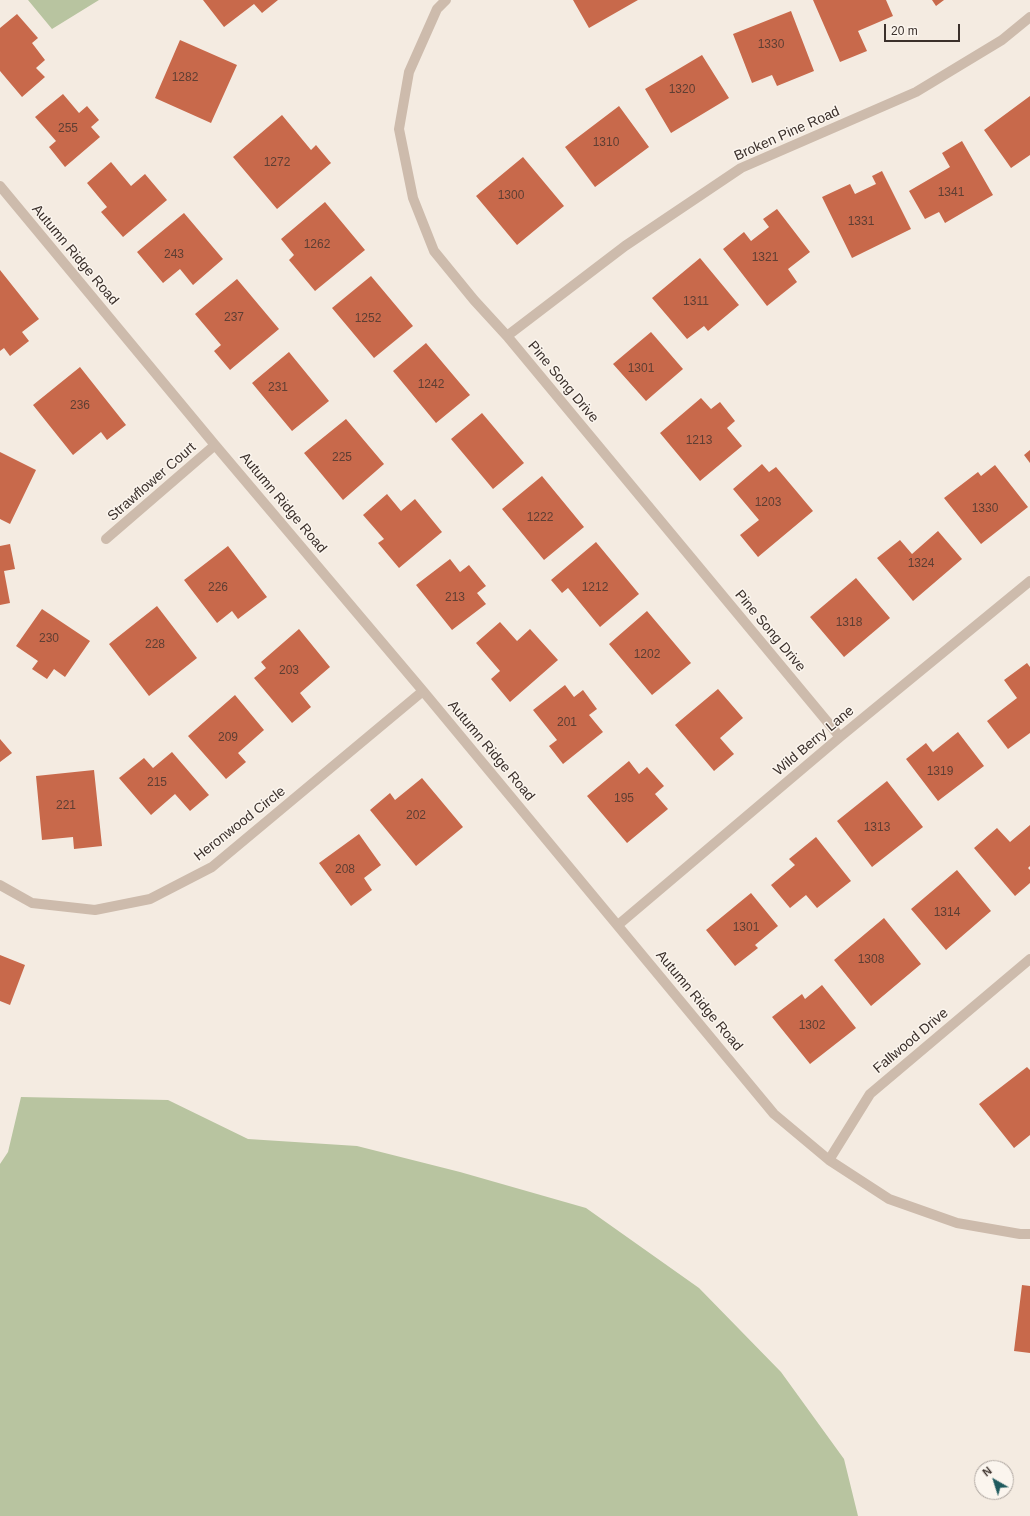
<!DOCTYPE html>
<html>
<head>
<meta charset="utf-8">
<style>
	body { margin:0 }
	#map { position:relative; width:1030px; height:1516px; overflow:hidden; background:#f4ebe1; font-family:Arial,sans-serif }
	canvas { display:block }
	.north { position:absolute; left:974px; top:1460px; width:40px; height:40px; box-sizing:border-box; background:#fbf5ee; border:1px solid #aea6a0; border-radius:50%; rotate:321deg; font-size:11px; font-weight:700; line-height:16px; text-align:center; color:#3b302b }
	.north::after { content:''; display:block; margin:auto; width:14px; height:18px; background:#1f5a5e; clip-path:polygon(50% 0,100% 100%,50% 72%,0 100%) }
	.scale { position:absolute; left:884px; top:24px; width:76px; height:18px; box-sizing:border-box; border:2px solid #3b302b; border-top:0; padding-left:5px; font-size:12px; line-height:14px; white-space:nowrap; color:#3b302b; -webkit-text-stroke:3px #fbf5ee; paint-order:stroke }
</style>
</head>
<body>
<div id="map">
<canvas width="1030" height="1516"></canvas>
<div class="north">N</div>
<div class="scale">20 m</div>
</div>
<script>
const g = document.querySelector('canvas').getContext('2d');
g.lineJoin = 'round';
function fill(path, color) { g.fillStyle = color; g.fill(path, 'evenodd'); }
const toPath = rows => new Path2D(rows.map(r => 'M' + r).join(''));
function strokePath(path, color, width, dash) { g.strokeStyle = color; g.lineWidth = width; g.lineCap = dash ? 'butt' : 'round'; g.setLineDash(dash || []); g.stroke(path); }
function label(font, color, halo, rows, align = 'center') {
  g.font = font + ' Arial,sans-serif'; g.lineWidth = 3; g.setLineDash([]); g.textBaseline = 'middle'; g.strokeStyle = halo; g.fillStyle = color; for (const [text, x, y, turn = 0] of rows) {
    g.save(); g.translate(x, y); g.rotate((+turn || 0) * Math.PI / 180); g.textAlign = isNaN(turn) ? turn : align; if (halo) g.strokeText(text, 0, 0); g.fillText(text, 0, 0); g.restore();
  }
}
const green = toPath([
	[28,0,99,0,52,29],
	[21,1097,168,1100,248,1139,357,1146,460,1172,586,1208,699,1288,781,1372,844,1459,858,1516,0,1516,0,1164,8,1152]
]);
const building = toPath([
	[203,0,278,0,262,13,254,4,224,27],
	[573,0,638,0,589,28],
	[813,0,886,0,893,16,858,31,867,51,840,62],
	[932,0,944,0,936,6],
	[791,11,814,71,777,86,772,75,752,83,733,34],
	[17,14,38,38,32,43,45,60,36,68,45,77,22,97,0,71,0,28],
	[180,40,237,65,211,123,155,98],
	[702,55,729,98,671,133,645,89],
	[63,94,79,113,87,106,99,120,91,127,100,137,65,167,49,147,56,141,35,117],
	[1030,96,1030,155,1011,168,984,130],
	[619,106,649,147,595,187,565,147],
	[282,115,311,150,316,145,331,163,277,209,233,157],
	[962,141,993,195,945,223,939,212,925,219,909,191,950,167,942,153],
	[523,157,564,206,517,245,476,196],
	[111,162,131,186,145,174,167,200,123,237,101,212,107,207,87,183],
	[882,171,911,229,852,258,822,197,850,184,855,194,876,184,872,176],
	[325,202,365,250,315,291,289,260,294,255,281,239],
	[777,209,810,252,788,269,797,282,767,306,723,249,744,232,751,241,769,227,763,219],
	[184,213,223,259,193,285,180,269,163,283,137,252],
	[700,258,739,305,708,331,704,326,687,339,652,298],
	[0,270,39,319,22,332,29,341,10,356,4,348,0,351],
	[371,276,413,326,374,358,332,308],
	[237,279,279,329,230,370,214,351,221,345,195,314],
	[651,332,683,369,646,401,613,364],
	[426,343,470,395,436,423,393,371],
	[289,352,329,401,292,431,252,383],
	[80,367,126,425,107,440,101,432,73,455,33,405],
	[701,398,711,409,720,402,735,421,727,428,742,446,700,481,660,433],
	[482,413,524,463,493,489,451,439],
	[346,419,384,464,343,500,304,453],
	[1030,450,1030,463,1024,455],
	[0,452,36,470,10,524,0,519],
	[762,464,769,472,776,467,813,511,758,557,740,535,759,520,733,489],
	[995,465,1028,507,981,544,944,498,978,472,981,476],
	[542,476,584,527,544,560,502,509],
	[387,494,401,511,415,499,442,532,399,568,378,543,384,539,363,515],
	[938,531,962,559,913,601,877,558,900,540,912,554],
	[596,542,639,594,600,627,568,588,562,593,551,580],
	[10,544,15,569,4,571,10,603,0,605,0,546],
	[228,546,267,597,238,619,232,611,217,623,184,580],
	[450,559,460,572,469,565,486,586,477,593,486,604,452,630,416,585],
	[856,578,890,618,844,657,810,617],
	[157,606,197,658,149,696,109,644],
	[42,609,90,641,65,677,54,669,47,679,32,669,38,661,16,646],
	[647,611,691,663,652,695,609,644],
	[500,622,517,641,530,629,558,660,510,702,491,679,500,671,476,643],
	[299,629,330,667,300,693,311,707,292,723,254,678,266,668,261,662],
	[1027,663,1030,667,1030,733,1008,749,987,721,1017,698,1004,680],
	[565,685,574,697,583,690,597,709,589,715,603,732,563,764,549,746,557,740,533,710],
	[718,689,743,718,720,738,734,754,714,771,675,725],
	[235,695,264,730,238,753,246,762,226,779,188,736],
	[958,732,984,766,938,801,906,759,926,743,933,752],
	[0,739,12,753,0,762],
	[172,752,209,795,190,811,175,794,151,815,119,778,144,758,153,768],
	[629,761,639,774,647,767,664,786,655,794,668,809,627,843,587,796],
	[94,770,102,846,74,849,73,837,42,840,36,776],
	[422,778,463,827,416,866,370,810,390,793,395,800],
	[887,781,923,827,872,867,837,821],
	[1030,825,1030,866,1028,868,1030,870,1030,883,1015,896,974,848,997,828,1010,842],
	[359,834,381,865,364,878,372,890,351,906,319,863],
	[816,837,851,881,817,908,806,895,790,908,771,885,795,865,789,859],
	[957,870,991,911,946,950,911,909],
	[751,893,778,926,755,945,758,948,735,966,706,930],
	[884,918,921,964,871,1006,834,960],
	[0,955,25,965,10,1005,0,1001],
	[822,985,856,1028,810,1064,772,1017,802,994,805,999],
	[1027,1067,1030,1070,1030,1135,1014,1148,979,1104],
	[1022,1285,1030,1286,1030,1353,1014,1351]
]);
const minor = toPath([
	[446,0,437,9,409,72,399,129,413,198,434,251,474,300,507,336,840,737],
	[0,186,215,445,423,691,774,1114,829,1160,889,1199,957,1223,1020,1234,1030,1234],
	[507,336,625,246,741,168,916,92,1002,40,1030,17],
	[106,539,215,445],
	[0,885,32,903,95,910,150,899,212,867,423,691],
	[618,925,840,737,1030,581],
	[829,1160,870,1094,1030,959]
]);
const numberNames = [
	["1330",771,45],
	["1282",185,78],
	["1320",682,90],
	["255",68,129],
	["1310",606,143],
	["1272",277,163],
	["1341",951,193],
	["1300",511,196],
	["1331",861,222],
	["1262",317,245],
	["243",174,255],
	["1321",765,258],
	["1311",696,302],
	["237",234,318],
	["1252",368,319],
	["1301",641,369],
	["1242",431,385],
	["231",278,388],
	["236",80,406],
	["1213",699,441],
	["225",342,458],
	["1203",768,503],
	["1330",985,509],
	["1222",540,518],
	["1324",921,564],
	["226",218,588],
	["1212",595,588],
	["213",455,598],
	["1318",849,623],
	["230",49,639],
	["228",155,645],
	["1202",647,655],
	["203",289,671],
	["201",567,723],
	["209",228,738],
	["1319",940,772],
	["215",157,783],
	["195",624,799],
	["221",66,806],
	["202",416,816],
	["1313",877,828],
	["208",345,870],
	["1314",947,913],
	["1301",746,928],
	["1308",871,960],
	["1302",812,1026]
];
const streetNames = [
	["Broken Pine Road",787,134,-24],
	["Autumn Ridge Road",75,255,50],
	["Pine Song Drive",563,382,50],
	["Strawflower Court",152,482,-41],
	["Autumn Ridge Road",283,503,50],
	["Pine Song Drive",770,631,50],
	["Wild Berry Lane",814,741,-40],
	["Autumn Ridge Road",491,751,50],
	["Heronwood Circle",240,824,-38],
	["Autumn Ridge Road",699,1001,50],
	["Fallwood Drive",911,1041,-40]
];
fill(green, '#b8c4a0');
fill(building, '#c8694b');
strokePath(minor, '#cdbbac', 10);
label('12px', '#5e3e33', null, numberNames);
label('14px', '#3b302b', '#fbf5ee', streetNames);
</script>
</body>
</html>
